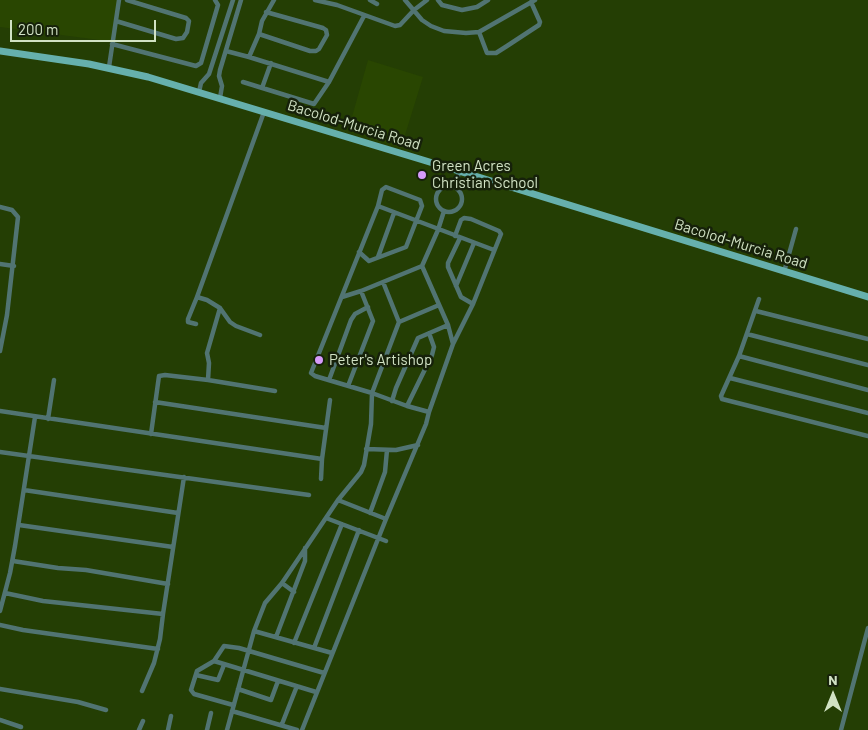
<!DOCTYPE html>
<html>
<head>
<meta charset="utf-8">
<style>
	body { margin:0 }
	#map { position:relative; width:868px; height:730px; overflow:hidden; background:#243e04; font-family:Barlow,sans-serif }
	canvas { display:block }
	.north { position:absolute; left:808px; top:670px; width:50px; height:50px; -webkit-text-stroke:4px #16210a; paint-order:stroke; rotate:0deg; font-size:14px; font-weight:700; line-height:20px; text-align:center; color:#d1e2c4 }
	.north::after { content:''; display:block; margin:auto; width:18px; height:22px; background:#d1e2c4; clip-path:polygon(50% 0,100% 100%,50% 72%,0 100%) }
	.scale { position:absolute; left:10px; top:20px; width:146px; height:22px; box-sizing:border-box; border:2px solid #d1e2c4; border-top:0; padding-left:6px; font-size:15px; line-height:18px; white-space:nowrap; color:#d1e2c4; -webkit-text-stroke:4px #16210a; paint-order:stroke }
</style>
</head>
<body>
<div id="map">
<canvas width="868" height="730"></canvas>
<div class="north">N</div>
<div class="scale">200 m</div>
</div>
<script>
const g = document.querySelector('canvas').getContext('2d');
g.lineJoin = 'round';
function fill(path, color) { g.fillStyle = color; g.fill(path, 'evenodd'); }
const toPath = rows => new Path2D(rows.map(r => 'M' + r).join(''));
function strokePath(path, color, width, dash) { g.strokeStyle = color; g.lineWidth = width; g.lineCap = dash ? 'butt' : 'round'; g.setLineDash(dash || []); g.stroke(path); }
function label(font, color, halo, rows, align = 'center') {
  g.font = font + ' Barlow,sans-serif'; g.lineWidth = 5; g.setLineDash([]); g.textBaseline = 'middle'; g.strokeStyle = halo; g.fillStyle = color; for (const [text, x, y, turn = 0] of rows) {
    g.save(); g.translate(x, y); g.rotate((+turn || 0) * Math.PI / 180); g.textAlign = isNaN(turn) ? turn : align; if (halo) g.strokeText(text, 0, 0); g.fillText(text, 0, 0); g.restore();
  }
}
const built = toPath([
	[0,0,120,0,115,42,0,27],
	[368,60,423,77,401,148,348,131]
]);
const minor = toPath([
	[274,0,262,21,259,34,249,57,329,82],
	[315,0,337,5,395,26,400,25,414,10,427,0],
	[370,0,377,4],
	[405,0,422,20,431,26,444,31,466,33,479,32,535,0],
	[438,0,442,5,462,10,477,7,488,0],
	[116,21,176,39,183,38,187,32,189,21,186,18,127,0],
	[479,32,487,53,496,53,507,46,539,25,540,22,531,2],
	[259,34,310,51,316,51,319,49,327,35,326,30,323,28,266,12],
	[112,44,196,66,201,63,218,5,215,0],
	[226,51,249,57],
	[109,67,119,0],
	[243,82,314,104,329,82,364,16],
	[262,88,271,63],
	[199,92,201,83,209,74,233,0],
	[220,98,222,86,219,76,220,70,241,0],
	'436 199a13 13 0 1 1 26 0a13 13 0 1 1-26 0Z',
	[454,186,460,171],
	[378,206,494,250],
	[0,207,12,210,18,217,7,315,0,351],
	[460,238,448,263,448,267,461,297,473,304],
	[359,252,369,261,406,247,422,206,420,200,386,187,382,190,378,206,311,373,315,376,372,393,407,406,429,412],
	[378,257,394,213],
	[0,264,14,266],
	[422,266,448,325,453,344],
	[784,272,796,229],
	[456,286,474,243],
	[197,297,264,112],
	[342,297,361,291,422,266,438,230,444,211],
	[759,299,739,356,721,396,722,399,868,436],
	[756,311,868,339],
	[399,322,439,305],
	[196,324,188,322,188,319,197,297,207,300,220,308,230,322,236,326,260,335],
	[747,334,868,365],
	[739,356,868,390],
	[730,378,868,413],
	[208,380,275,391],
	[329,380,351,320,355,314,368,307],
	[348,386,373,321,361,291],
	[392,401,396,388,418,338,448,325],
	[155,402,326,428],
	[407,406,432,355,434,347,429,333],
	[0,411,322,459,330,400],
	[48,419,54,380],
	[151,434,159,376,165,375,208,380,209,363,207,353,220,308],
	[366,449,396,450,418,445],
	[0,452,309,495],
	[321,479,322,459],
	[24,490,178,513],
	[338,500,386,519],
	[370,513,385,472,387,450],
	[326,518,386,541],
	[19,525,173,547],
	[13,561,58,568,86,570,168,584],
	[282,583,294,592],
	[5,593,43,601,163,614,160,639,154,663,142,691],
	[0,611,10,573,15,546,35,417],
	[163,614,184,477],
	[0,625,23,630,158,649],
	[254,631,332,653],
	[276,637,305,561,305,548],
	[294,643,342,524],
	[314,648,359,530],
	[214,661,316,692],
	[196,675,218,680,224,665],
	[0,689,78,702,106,710],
	[238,689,271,700,278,681],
	[233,705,194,694,191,690,197,671,214,661,224,646,239,648,324,673],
	[232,711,297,730],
	[0,720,21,727],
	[282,724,297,686],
	[139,730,143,721],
	[168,730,171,716],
	[207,730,211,713],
	[227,730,254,631,265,603,282,583,338,500,361,472,364,465,371,424,372,393,399,322,383,282],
	[302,730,386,519,426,424,429,412,453,344,473,304,501,234,499,231,471,219,464,218,461,220,455,236],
	[841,730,868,628]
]);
const primary = toPath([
	[0,51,89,64,148,77,423,160,868,297]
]);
const markers = [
	[422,175,5,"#d69bfa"],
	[319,360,5,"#d69bfa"]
];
const streetNames = [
	["Bacolod-Murcia Road",354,125,17],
	["Bacolod-Murcia Road",741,244,17]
];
const poiNames = [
	["Green Acres",432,166],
	["Christian School",432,183],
	["Peter's Artishop",329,360]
];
fill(built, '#294601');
strokePath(minor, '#517472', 4.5);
strokePath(primary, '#66b0ad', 7);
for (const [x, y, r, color] of markers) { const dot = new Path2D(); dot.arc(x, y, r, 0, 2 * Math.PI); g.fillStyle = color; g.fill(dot); strokePath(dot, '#16210a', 2); }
label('15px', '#d1e2c4', '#16210a', streetNames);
label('15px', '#d1e2c4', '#16210a', poiNames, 'left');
</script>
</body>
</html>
